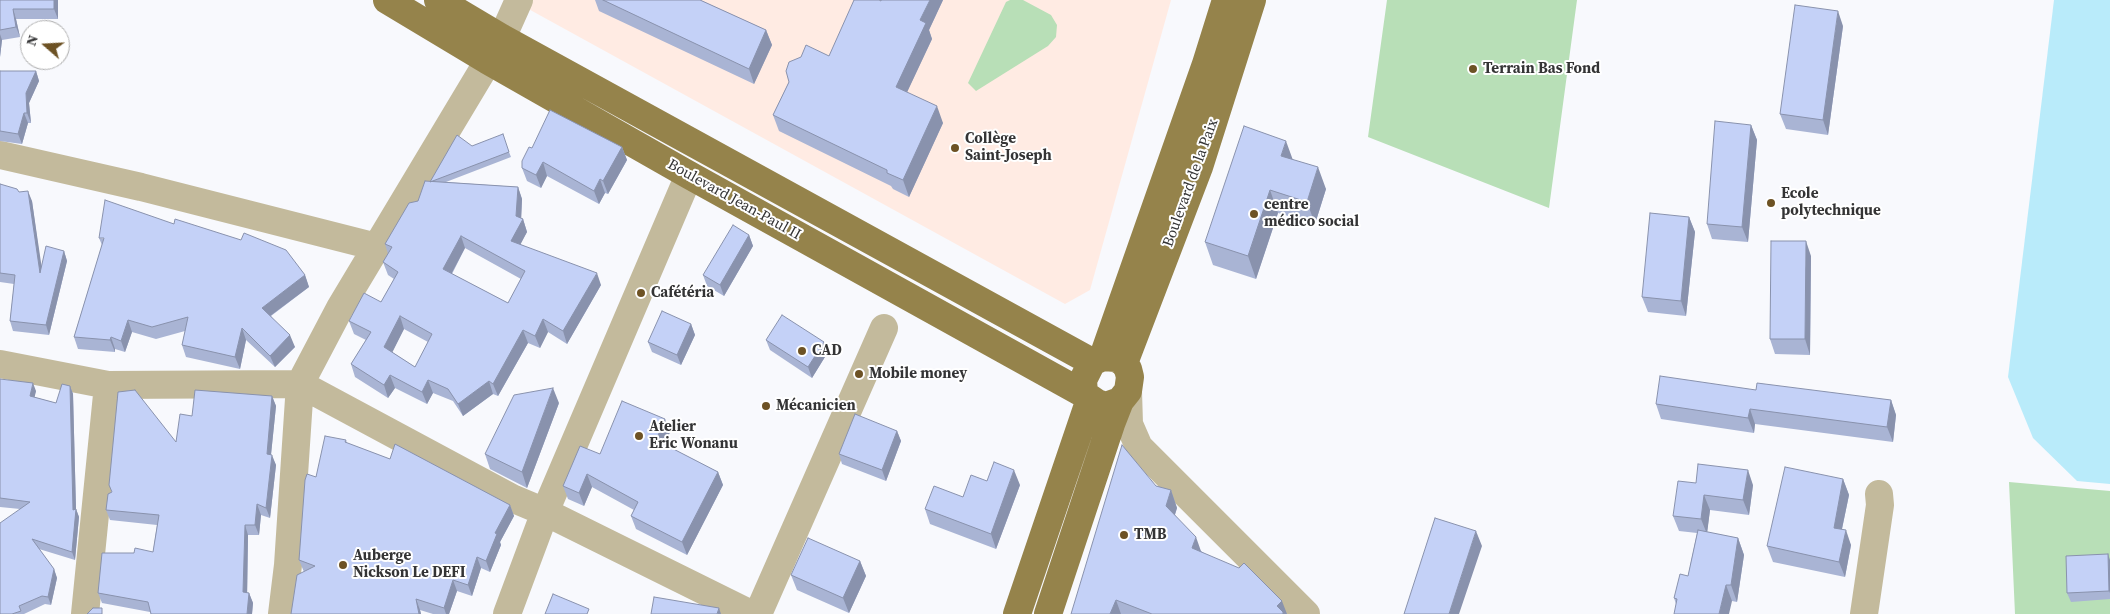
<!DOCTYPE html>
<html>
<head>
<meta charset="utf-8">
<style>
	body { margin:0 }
	#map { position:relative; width:2110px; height:614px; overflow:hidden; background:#f8f9fd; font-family:"Source Serif 4",serif }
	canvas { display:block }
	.north { position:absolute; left:20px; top:20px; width:50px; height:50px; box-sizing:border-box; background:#fff; border:1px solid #aeaeae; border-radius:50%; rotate:289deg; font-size:14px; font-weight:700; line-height:20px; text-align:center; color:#343435 }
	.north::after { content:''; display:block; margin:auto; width:18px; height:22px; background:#6d5224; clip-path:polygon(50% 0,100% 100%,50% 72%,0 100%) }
</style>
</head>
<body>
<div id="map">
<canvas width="2110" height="614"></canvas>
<div class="north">N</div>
</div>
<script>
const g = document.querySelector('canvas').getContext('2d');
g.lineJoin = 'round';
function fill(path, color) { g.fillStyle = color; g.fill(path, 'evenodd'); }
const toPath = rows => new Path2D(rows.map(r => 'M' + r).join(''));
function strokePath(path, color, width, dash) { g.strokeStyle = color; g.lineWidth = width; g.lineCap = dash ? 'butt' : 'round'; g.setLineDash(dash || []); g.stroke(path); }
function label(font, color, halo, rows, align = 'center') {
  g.font = font + ' "Source Serif 4",serif'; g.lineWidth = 4; g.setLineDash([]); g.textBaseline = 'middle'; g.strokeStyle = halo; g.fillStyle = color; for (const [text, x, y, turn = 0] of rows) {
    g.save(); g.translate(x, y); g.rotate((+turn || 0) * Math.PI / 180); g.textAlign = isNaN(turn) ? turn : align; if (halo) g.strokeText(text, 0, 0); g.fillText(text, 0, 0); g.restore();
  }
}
const education = toPath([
	[525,0,1171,0,1090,290,1065,304,523,6]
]);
const green = toPath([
	[1010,0,1023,0,1051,15,1057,25,1056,37,1048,46,976,91,968,83,1006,2],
	[1387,0,1577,0,1549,208,1368,137],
	[2009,482,2110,491,2110,614,2015,614]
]);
const water = toPath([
	[2054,0,2110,0,2110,484,2077,481,2033,438,2008,377]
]);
const minor = toPath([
	[0,155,141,187,377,247],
	[0,364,108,385,300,384,514,499,545,512,751,614],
	[1128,391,1129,424,1139,447,1306,614],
	[85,614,108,385],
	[282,614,288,565,300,384,340,308,502,38,519,0],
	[507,614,545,512,689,175],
	[758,614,884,328],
	[1864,614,1880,505,1879,494]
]);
const major = toPath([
	[387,0,487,60,689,175,1084,394],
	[438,0,502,38,1092,362],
	[1103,357,1206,64,1226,0],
	[1124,363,1199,167,1252,0],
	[1017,614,1090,399],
	[1048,614,1111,424,1120,401,1128,391,1130,377,1128,369,1124,363,1116,358,1103,357,1092,362,1083,380,1084,394,1097,403,1106,406,1120,401]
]);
const wall = toPath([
	[0,0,58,0,58,19,16,19,20,37,2,40,0,57],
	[595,0,700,0,766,30,772,45,754,84,599,11],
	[881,0,943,0,929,30,932,39,907,92,943,123,909,197,893,189,891,186,779,131,773,115,801,57,829,56],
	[1843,26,1828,135,1786,129,1780,114],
	[0,71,36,71,39,81,29,103,31,123,28,123,22,144,0,141],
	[1751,125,1757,140,1748,242,1712,239,1707,224],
	[472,146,509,152,511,157,446,182,518,187,522,199,521,218,523,219,527,232,520,244,601,285,567,344,548,332,540,348,528,343,498,396,493,394,463,416,453,401,433,393,427,404,395,388,388,398,355,377,351,364,366,340,354,334,349,321,381,302,394,279,388,275,383,262,388,254,385,244,418,201,430,182],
	[465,248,521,279,508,303,452,274],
	[404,329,428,342,415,367,392,352],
	[622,147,627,160,608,194,605,193,599,204,547,176,541,188,527,181,522,168,532,148],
	[1293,159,1326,189,1315,224,1278,213,1256,279,1213,265,1205,242],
	[0,184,19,192,32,201,41,267,64,251,67,261,49,335,13,331,10,321,14,284,0,282],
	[1689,217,1695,232,1686,316,1648,312,1642,297],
	[749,235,753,246,724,296,707,286,703,275],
	[99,238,305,275,309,287,271,316,295,347,275,367,246,340,240,369,186,357,182,345,185,331,156,339,132,332,125,352,115,349,115,352,78,349,74,337,102,245],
	[1811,256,1810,355,1775,354,1770,339],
	[691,324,695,335,681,365,652,352,648,342],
	[766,340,828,352,812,378,770,350],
	[0,379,36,391,34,397,56,403,70,386,73,394,76,509,79,517,75,560,39,549,54,569,57,578,51,605,45,604,24,614,0,614,20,509,0,507],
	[1756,390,1891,400,1896,415,1893,442,1755,424,1754,433,1661,419,1656,404],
	[272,396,276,406,271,455,276,465,270,518,261,515,259,535,248,535,247,593,249,593,253,603,252,614,151,614,150,612,102,603,98,593,134,553,153,552,157,525,110,520,106,510,112,492,176,442,192,416],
	[559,403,527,488,490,469,485,454],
	[897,431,901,441,886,481,842,464,839,454],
	[670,432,665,445,718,472,723,485,687,555,636,529,631,516,634,510,592,487,584,506,568,499,563,486,600,454],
	[346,440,347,443,510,505,514,516,500,542,501,545,490,572,481,568,472,596,457,591,449,614,433,614,420,610,421,614,291,614,304,572,299,560,316,477],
	[1843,479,1849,495,1842,529,1851,545,1845,577,1773,562,1767,546],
	[1696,483,1753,485,1749,515,1710,510,1707,532,1738,538,1744,555,1737,602,1732,601,1676,604,1674,598,1688,576,1697,533,1679,531,1673,516],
	[1020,485,996,549,930,524,925,509,963,497],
	[1156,486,1171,490,1177,508,1175,515,1201,551,1287,614,1071,614],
	[2110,560,2110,599,2071,602,2067,593],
	[860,561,866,576,849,613,797,590,791,575]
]);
const shadedWall = toPath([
	[54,0,58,0,58,19,54,9],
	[930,0,943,0,929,30,932,39,902,103,896,87,920,20],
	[13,9,16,19,20,37,16,27],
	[1838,11,1843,26,1828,135,1823,120],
	[766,30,772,45,754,84,749,69],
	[0,34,2,40,0,57],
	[36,71,39,81,29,103,31,123,27,113,26,93],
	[937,106,943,123,909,197,903,180],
	[24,113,28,123,22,144,18,134],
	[1751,125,1757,140,1748,242,1742,227],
	[1286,141,1294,163,1281,156],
	[622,147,627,160,608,194,603,181],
	[543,162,547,176,541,188,536,175],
	[1318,167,1326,189,1315,224,1307,202],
	[600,179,605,193,599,204,594,191],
	[518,187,522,199,521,223,523,219,527,232,516,253,511,241,516,216],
	[1270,190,1278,213,1256,279,1248,256],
	[28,191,32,201,44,283,40,273],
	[1689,217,1695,232,1686,316,1681,301],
	[749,235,753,246,724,296,720,285],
	[461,236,465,248,447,282,443,269],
	[1806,241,1811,256,1810,355,1805,339],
	[64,251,67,261,49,335,46,325],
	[597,273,601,285,567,344,563,331],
	[305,275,309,287,266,319,262,308],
	[400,316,404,329,389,359,384,347],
	[543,319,548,332,540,348,535,336],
	[128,320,132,332,125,352,121,341],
	[691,324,695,335,681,365,677,355],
	[242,328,246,340,240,369,235,357],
	[523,330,528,343,498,396,493,384],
	[290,335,295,347,275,367,270,356],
	[111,337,115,349,115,352,110,340],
	[824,342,828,352,812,378,808,367],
	[390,375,395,388,388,398,384,385],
	[428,380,433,393,427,404,422,392],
	[489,381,493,394,463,416,458,404],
	[33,383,36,391,33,404,30,396],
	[70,386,73,394,76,509,79,517,75,560,72,552,73,510],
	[553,388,559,403,527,488,522,472],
	[272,396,276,406,270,464,267,454],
	[1891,400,1896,415,1893,442,1887,427],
	[1750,409,1755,424,1754,433,1748,418],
	[665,419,670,432,661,453,656,440],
	[897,431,901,441,886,481,882,470],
	[272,455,276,465,270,518,266,508],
	[1014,470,1020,485,996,549,991,534],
	[1748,470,1753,485,1749,515,1743,500],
	[718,472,723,485,687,555,682,542],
	[587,474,592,487,584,506,579,493],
	[1843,479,1849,495,1839,543,1834,528],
	[1171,490,1177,508,1172,523,1166,506],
	[1704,495,1710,510,1707,534,1701,519],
	[257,504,261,515,259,535,255,525],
	[510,505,514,516,500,542,501,545,490,572,486,561,495,533],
	[245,525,248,535,247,603,243,592],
	[1846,530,1851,545,1845,577,1839,562],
	[1476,531,1482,546,1459,614,1449,614],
	[1196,537,1202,554,1192,548],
	[1738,538,1744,555,1737,602,1731,585],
	[2108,554,2110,560,2110,593,2109,591],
	[477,557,481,568,472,596,468,585],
	[860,561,866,576,849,613,843,598],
	[54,569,57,578,51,605,48,597],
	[453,580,457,591,449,614,446,614,444,608],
	[1726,585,1732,601,1729,614,1719,614],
	[249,593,253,603,252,614,247,614],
	[416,599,420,610,421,614,419,614],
	[1116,600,1121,614,1110,614],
	[1282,601,1287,614,1280,614,1277,606],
	[719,608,721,614,717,614]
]);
const building = toPath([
	[0,0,54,0,54,9,13,9,16,27,0,30,0,0],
	[603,0,700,0,766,30,749,69,603,0],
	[854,0,879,0,881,1,881,0,930,0,920,20,926,23,896,87,937,106,903,180,887,173,887,170,773,115,789,82,786,71,789,62,801,57,806,45,829,56,854,0],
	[1795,5,1838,11,1823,120,1780,114,1795,5],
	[0,71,36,71,26,93,27,113,24,113,18,134,0,131,0,71],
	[550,110,622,147,603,181,600,179,594,191,543,162,536,175,522,168,522,161,529,147,532,148,550,110],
	[1715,121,1751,125,1742,227,1707,224,1715,121],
	[1244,126,1286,141,1281,156,1318,167,1307,202,1270,190,1248,256,1205,242,1244,126],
	[503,134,509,152,430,182,457,135,472,146,503,134],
	[425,181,518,187,516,216,523,219,511,241,597,273,563,331,543,319,535,336,523,330,493,384,489,381,458,404,448,389,428,380,422,392,390,375,384,385,351,364,371,332,349,321,364,293,381,302,398,272,383,262,392,247,385,244,409,203,418,201,425,181],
	[461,236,525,271,508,303,443,269,461,236],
	[400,316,432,334,415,367,384,347,400,316],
	[0,184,17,189,19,192,28,191,40,273,46,246,64,251,46,325,10,321,15,275,0,273,0,184],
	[105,200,174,224,175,219,241,240,244,233,286,250,305,275,262,308,290,335,270,356,242,328,235,357,182,345,188,317,152,327,128,320,121,341,111,337,110,340,74,337,104,238,99,238,105,200],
	[1650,213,1689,217,1681,301,1642,297,1650,213],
	[733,225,749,235,720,285,703,275,733,225],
	[1771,241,1806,241,1805,339,1770,339,1771,241],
	[662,311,691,324,677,355,648,342,662,311],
	[782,315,824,342,808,367,766,340,782,315],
	[1660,376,1756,390,1757,383,1891,400,1887,427,1750,409,1748,418,1656,404,1660,376],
	[0,379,33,383,30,396,56,403,62,384,70,386,73,510,76,509,72,552,32,539,54,569,48,597,42,596,19,606,21,611,12,614,0,614,0,523,30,502,0,498,0,379],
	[553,388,522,472,485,454,514,395,553,388],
	[135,390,176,442,180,414,192,416,195,390,272,396,267,454,272,455,266,508,257,504,255,525,245,525,243,592,249,593,247,614,151,614,148,602,98,593,102,553,134,553,135,548,153,552,159,515,106,510,108,494,112,492,109,485,118,392,135,390],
	[622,401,665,419,656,440,718,472,682,542,631,516,638,502,587,474,579,493,563,486,580,446,600,454,622,401],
	[855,414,897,431,882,470,839,454,855,414],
	[325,436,346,440,345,442,390,459,395,444,510,505,495,533,497,534,486,561,477,557,468,585,453,580,444,608,416,599,419,614,291,614,297,575,315,566,299,560,305,480,307,474,316,477,325,436],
	[1122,445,1156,486,1171,490,1166,506,1196,537,1192,548,1239,568,1244,563,1282,601,1277,606,1283,612,1283,614,1152,614,1116,600,1110,614,1071,614,1122,445],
	[994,462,1014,470,991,534,925,509,934,486,963,497,971,475,987,481,994,462],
	[1698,464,1748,470,1743,500,1704,495,1701,519,1673,516,1678,481,1696,483,1698,464],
	[1785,467,1843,479,1834,528,1846,530,1839,562,1767,546,1785,467],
	[1435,518,1476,531,1449,614,1404,614,1435,518],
	[1698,530,1738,538,1731,585,1726,585,1719,614,1674,614,1677,599,1674,598,1680,574,1688,576,1698,530],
	[808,538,860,561,843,598,791,575,808,538],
	[2108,554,2109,591,2067,593,2066,556,2108,554],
	[553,594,589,609,587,614,545,614,553,594],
	[654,597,719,608,717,614,651,614,654,597],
	[93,608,102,608,102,614,87,614,93,608]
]);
const markers = [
	[1473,69,5,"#6d5224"],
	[955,148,5,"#6d5224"],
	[1771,203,5,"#6d5224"],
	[1254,214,5,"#6d5224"],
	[641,293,5,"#6d5224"],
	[802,351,5,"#6d5224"],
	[859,374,5,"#6d5224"],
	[766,406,5,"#6d5224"],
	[639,436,5,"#6d5224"],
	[1124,535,5,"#6d5224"],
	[343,565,5,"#6d5224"]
];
const poiNames = [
	["Terrain Bas Fond",1483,69],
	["Collège",965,139],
	["Saint-Joseph",965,156],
	["Ecole",1781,194],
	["polytechnique",1781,211],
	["centre",1264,205],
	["médico social",1264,222],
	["Cafétéria",651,293],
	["CAD",812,351],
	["Mobile money",869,374],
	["Mécanicien",776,406],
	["Atelier",649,427],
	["Eric Wonanu",649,444],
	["TMB",1134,535],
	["Auberge",353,556],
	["Nickson Le DEFI",353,573]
];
const streetNames = [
	["Boulevard de la Paix",1191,183,-70],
	["Boulevard Jean-Paul II",734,200,29]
];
fill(education, '#ffebe3');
fill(green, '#b8dfb7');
fill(water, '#b9ebfa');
strokePath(minor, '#c3ba9c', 28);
strokePath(major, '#95834b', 28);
fill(wall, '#a9b4d4');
fill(shadedWall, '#8992ad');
fill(building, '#c4d1f7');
strokePath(building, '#8992ad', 1);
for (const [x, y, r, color] of markers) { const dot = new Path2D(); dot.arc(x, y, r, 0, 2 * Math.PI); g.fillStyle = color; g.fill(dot); strokePath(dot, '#fff', 2); }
label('bold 15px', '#343435', '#fff', poiNames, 'left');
label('15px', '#343435', '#fff', streetNames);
</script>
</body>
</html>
